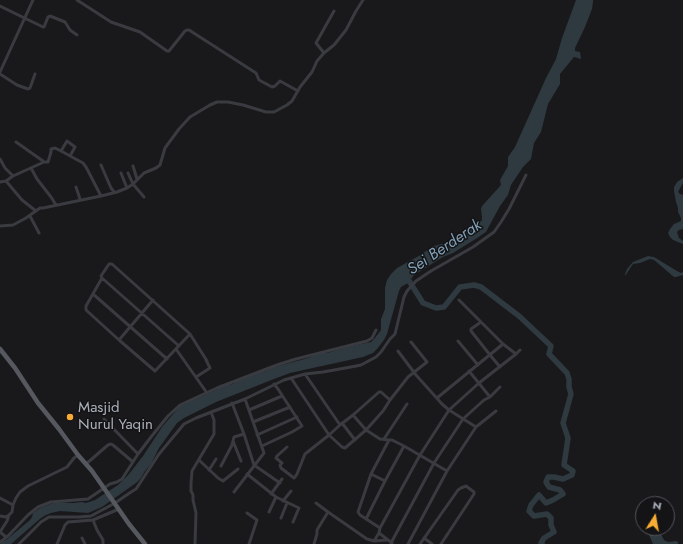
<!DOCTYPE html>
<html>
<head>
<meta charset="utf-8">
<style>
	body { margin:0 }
	#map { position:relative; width:683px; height:544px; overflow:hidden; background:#19191b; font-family:Jost,sans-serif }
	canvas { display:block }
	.north { position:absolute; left:635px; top:496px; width:40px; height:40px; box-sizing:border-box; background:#141416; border:1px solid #505358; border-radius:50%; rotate:11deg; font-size:11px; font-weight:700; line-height:16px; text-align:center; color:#abb1bb }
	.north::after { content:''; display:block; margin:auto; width:14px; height:18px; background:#f9ac33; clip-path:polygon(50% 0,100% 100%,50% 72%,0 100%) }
</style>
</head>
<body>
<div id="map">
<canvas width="683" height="544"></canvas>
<div class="north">N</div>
</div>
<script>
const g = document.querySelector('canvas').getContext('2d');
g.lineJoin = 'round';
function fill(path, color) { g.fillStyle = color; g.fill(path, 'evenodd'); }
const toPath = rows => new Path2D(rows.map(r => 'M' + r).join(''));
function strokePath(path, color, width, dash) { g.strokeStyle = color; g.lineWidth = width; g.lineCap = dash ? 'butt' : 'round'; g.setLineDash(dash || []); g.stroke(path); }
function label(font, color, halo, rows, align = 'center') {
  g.font = font + ' Jost,sans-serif'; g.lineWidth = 3; g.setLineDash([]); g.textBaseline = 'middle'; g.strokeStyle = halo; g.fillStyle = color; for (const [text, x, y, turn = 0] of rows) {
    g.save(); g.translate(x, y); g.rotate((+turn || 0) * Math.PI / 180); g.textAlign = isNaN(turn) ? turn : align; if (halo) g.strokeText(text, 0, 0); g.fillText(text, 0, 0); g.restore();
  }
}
const water = toPath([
	[576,0,593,0,593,2,592,9,585,27,575,48,575,51,580,52,581,58,581,59,574,57,560,74,560,84,548,104,541,132,534,143,531,159,523,167,511,185,508,195,500,206,486,232,474,240,453,253,443,257,414,275,408,283,401,287,399,291,387,334,384,340,377,349,373,353,363,357,290,373,274,379,216,402,184,418,177,423,159,448,151,464,145,471,141,478,136,483,102,507,88,513,60,511,51,513,46,515,41,518,11,544,0,544,2,541,6,540,30,520,32,517,33,513,40,508,56,502,73,503,82,502,86,503,95,500,118,485,129,474,143,456,162,427,180,406,227,385,233,384,237,381,257,373,266,371,271,368,308,358,320,353,327,353,347,347,371,342,374,339,381,330,381,319,385,309,385,288,387,280,391,274,397,268,417,257,434,246,456,240,470,225,478,224,482,220,482,217,481,209,482,206,501,185,500,180,508,166,508,157,515,147,546,78,556,59,562,38],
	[683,178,683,183,679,190,678,192,680,194,683,195,683,229,679,230,677,232,679,238,683,241,683,244,673,240,670,237,668,233,670,229,674,224,681,221,681,218,678,212,678,208,676,202,674,191,674,187,677,182],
	[648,256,654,257,677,271,681,273,683,272,683,275,676,277,674,277,654,260,650,259,640,263,633,264,625,276,625,274,627,269,633,262],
	[648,528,662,528,661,534,664,540,668,542,676,541,678,542,678,544,653,544,649,535]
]);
const river = toPath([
	[406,276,423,303,436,308,444,307,460,287,474,285,481,287,519,316,551,346,549,354,567,373,569,379,569,387,571,394,563,423,568,438,564,465,573,471,572,475,563,479,554,477,548,477,546,482,549,487,560,490,563,494,553,500,546,503,539,495,531,505,529,511,534,516,547,514,551,518,551,525,554,532,544,538,541,543,542,544]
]);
const street = toPath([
	[77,0,111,22,140,32,167,51,169,51,185,31,187,30,189,30,256,73,259,80,272,87,275,86,280,81,298,91],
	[0,6,43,27,44,27,48,17,50,16,65,22,70,30,77,35],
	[324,53,316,43,334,11],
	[0,72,33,0],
	[0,74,17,85,28,89,30,88,35,74],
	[16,142,43,161,44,162],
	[61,151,67,141,75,147,70,156],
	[0,159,5,168,13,176],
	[101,165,111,188,114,192],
	[133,166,137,179],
	[31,168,37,179,51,197,56,205],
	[121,173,127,188],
	[128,173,133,184,144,197],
	[6,181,22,200,36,211],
	[0,182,6,181,13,176,44,162,48,162,51,152,51,149,55,148,61,151,83,163,86,167,101,196],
	[76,187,80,199],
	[30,216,39,233],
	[0,226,13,225,26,218,40,208,43,208,101,196,117,192,127,188,133,184,144,173,156,168,160,165,165,148,179,129,190,117,210,105,217,102,228,102,243,105,266,112,274,112,287,105,292,101,300,87,312,72,317,61,324,53,334,45,346,30,356,11,363,0],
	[102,278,86,306,86,310,119,340],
	[93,294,167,359],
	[153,300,119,340,155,371,190,334],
	[481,322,471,329,471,331,490,355,500,367],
	[458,341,478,365],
	[179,346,102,278,101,276,109,264,112,264,190,334,207,361],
	[176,349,207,393],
	[398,351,416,375,442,404,449,410,476,427],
	[516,354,520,350],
	[469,371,490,397],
	[305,374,340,425],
	[196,377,210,368,206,360],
	[291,378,329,435,342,447,345,448,366,430,383,411,390,400,408,377,427,362,411,342],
	[437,398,503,344],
	[232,403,244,434,254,465,280,483],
	[249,410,282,396],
	[353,415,366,430,380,439,389,440,392,440,404,446,447,471],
	[104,419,138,454],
	[253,422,290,407],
	[342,423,355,440],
	[257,435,297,417],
	[384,439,407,404],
	[233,441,241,461],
	[262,446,292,432,302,426,278,389,274,384],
	[287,447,277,456,276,458,282,463,280,465,281,468,294,478,295,477,297,474,305,454,329,435,340,425,353,415,379,392,381,392,390,400],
	[199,460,218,478,223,481,238,469],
	[86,464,108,445,111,444,113,445,133,462],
	[221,466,232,445,234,437,244,434],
	[209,470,216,459],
	[247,474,276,497,299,508,293,522],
	[371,474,385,481],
	[234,492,264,453,245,399],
	[271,494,282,479],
	[0,498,13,505],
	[283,501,291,491],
	[269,512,276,497],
	[328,512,367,539,374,541,379,533,380,528,420,455,449,410,479,383,516,354,503,344,459,300],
	[247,513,257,520,249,544],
	[0,516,6,517,9,515,12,512,13,505,16,498,20,492,28,486,67,467,74,458,78,455],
	[281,518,287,503],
	[366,519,385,481,404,446],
	[93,520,97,530,103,540,103,544],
	[380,528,360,515,358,512,371,474,389,440],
	[379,533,392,543],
	[6,537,0,532,7,521,9,515],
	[82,538,85,544],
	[424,538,432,544],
	[374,541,387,540],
	[0,542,8,536,28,515,38,507,51,502,88,499,110,484,117,482,122,479,138,454,151,437,168,416,180,405,217,388,277,365,296,359,367,341,372,338,376,330],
	[391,543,434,463,463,419,484,400,490,397,500,387],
	[19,544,41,522,49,517,79,517,91,516,115,503,131,492,136,489,140,483,159,454,184,424,196,418,245,399,284,380,305,374,323,372,351,367,361,365,376,357,381,352,390,339,395,334,404,297,407,291,416,281,431,271,473,247,494,232,501,222,509,209,526,175],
	[57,544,65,525,68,522,93,520,119,509],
	[195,544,196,513,193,500,193,495,191,491,191,483,192,471,214,434,214,420,211,412],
	[314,544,317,534,317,530,328,512,316,503],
	[408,544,447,471,476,427,496,411],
	[420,544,458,490,461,488,466,486,474,492,474,494,441,544]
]);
const primary = toPath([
	[0,349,15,368,38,403,59,429,78,455,92,471,129,524,145,544]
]);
const markers = [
	[70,417,4,"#f9ac33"]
];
const poiNames = [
	["Masjid",78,408],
	["Nurul Yaqin",78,425]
];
const waterNames = [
	["Sei Berderak",445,248,-34]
];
fill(water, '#2e3940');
strokePath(river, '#2e3940', 5.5);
strokePath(street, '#393b40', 3);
strokePath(primary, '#55585f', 4.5);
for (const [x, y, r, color] of markers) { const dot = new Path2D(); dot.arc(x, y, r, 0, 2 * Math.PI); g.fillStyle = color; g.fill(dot); strokePath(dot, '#141416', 1.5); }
label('15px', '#abb1bb', '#141416', poiNames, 'left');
label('italic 16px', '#81a0b7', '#141416', waterNames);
</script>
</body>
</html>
